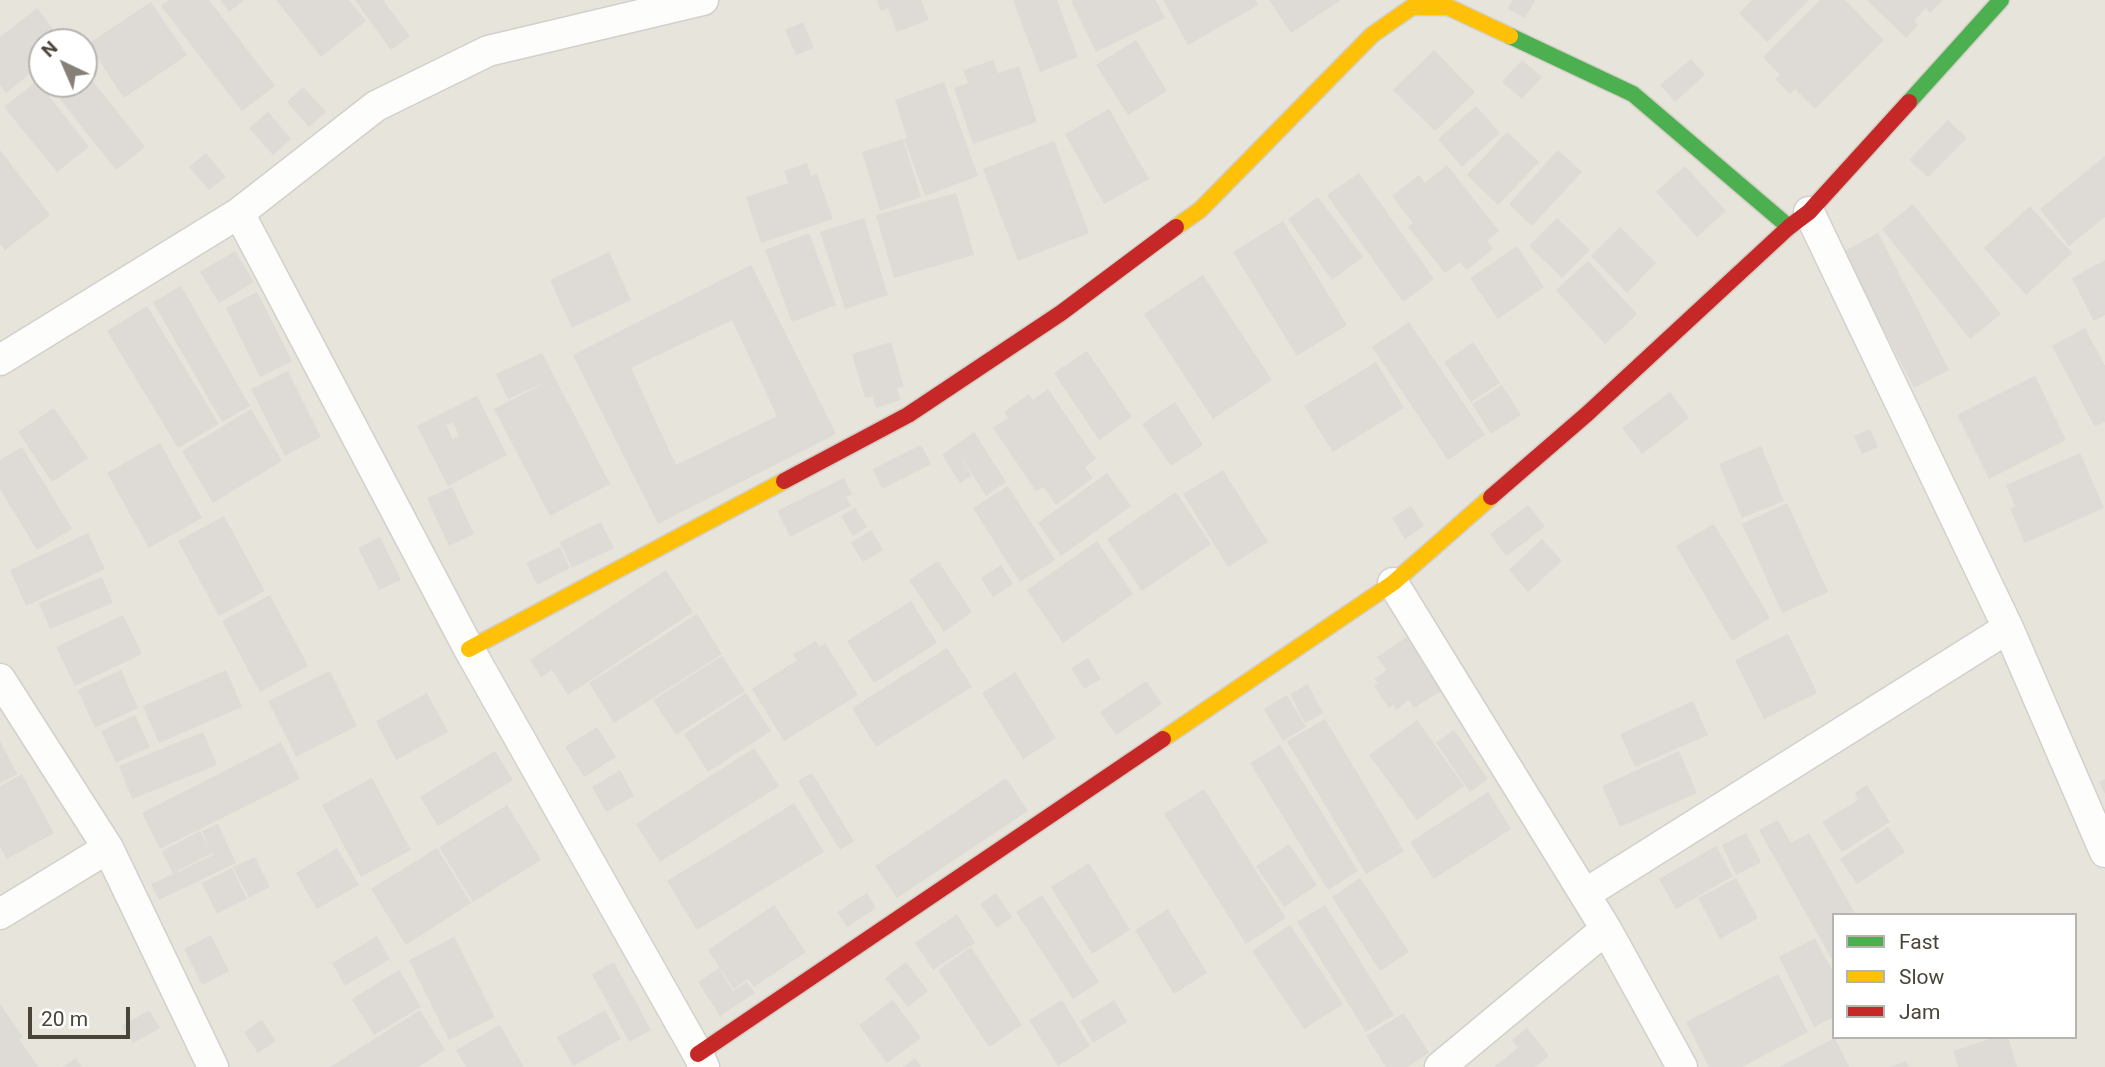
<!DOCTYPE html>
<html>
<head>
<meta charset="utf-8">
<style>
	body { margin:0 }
	#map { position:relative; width:2105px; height:1067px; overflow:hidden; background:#f4f2ee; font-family:Roboto,sans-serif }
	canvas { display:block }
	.legend { position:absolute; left:1832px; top:913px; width:245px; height:126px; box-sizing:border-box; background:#fff; border:2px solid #b7b4b0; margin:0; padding:9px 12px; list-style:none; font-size:21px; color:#4b4439 }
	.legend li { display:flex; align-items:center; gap:14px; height:35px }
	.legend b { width:35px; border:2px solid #b7b4b0 }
	.north { position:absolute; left:28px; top:28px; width:70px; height:70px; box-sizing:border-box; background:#fff; border:2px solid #b7b4b0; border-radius:50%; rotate:316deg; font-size:19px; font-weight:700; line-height:28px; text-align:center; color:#4b4439 }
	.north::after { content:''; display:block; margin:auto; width:24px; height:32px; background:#868178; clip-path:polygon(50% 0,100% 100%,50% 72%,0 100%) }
	.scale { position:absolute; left:28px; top:1007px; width:102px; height:32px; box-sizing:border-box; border:4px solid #4b4439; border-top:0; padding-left:9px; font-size:21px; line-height:24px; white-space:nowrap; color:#4b4439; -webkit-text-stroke:5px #fff; paint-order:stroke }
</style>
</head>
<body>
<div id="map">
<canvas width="2105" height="1067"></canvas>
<ul class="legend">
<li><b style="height:9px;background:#4caf50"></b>Fast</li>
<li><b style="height:9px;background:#ffc107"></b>Slow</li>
<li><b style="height:9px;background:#c62828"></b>Jam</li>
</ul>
<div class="north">N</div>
<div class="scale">20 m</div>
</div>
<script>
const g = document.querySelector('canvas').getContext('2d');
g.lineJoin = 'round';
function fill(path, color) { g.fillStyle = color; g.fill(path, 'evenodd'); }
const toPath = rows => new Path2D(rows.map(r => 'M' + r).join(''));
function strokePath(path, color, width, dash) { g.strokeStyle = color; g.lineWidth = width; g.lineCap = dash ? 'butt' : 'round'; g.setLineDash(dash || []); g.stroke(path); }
const residential = toPath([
	[0,0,2105,0,2105,1067,0,1067],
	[42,42,84,42,84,84,42,84],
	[1834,915,2075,915,2075,1037,1834,1037]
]);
const building = toPath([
	[169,0,209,0,275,86,242,111,161,6],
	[220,0,244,0,229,12],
	[276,0,349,0,366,21,321,57],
	[355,0,383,0,410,36,391,50],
	[877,0,921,0,929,20,897,32,888,8,881,11],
	[1013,0,1057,0,1078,57,1040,72],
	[1074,0,1156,0,1165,18,1096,52,1071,1],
	[1163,0,1256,0,1258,5,1188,45],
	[1269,0,1341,0,1291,33],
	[1512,0,1535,0,1525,18,1508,9],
	[1752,0,1809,0,1767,42,1739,13],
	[1820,0,1845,0,1884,40,1815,109,1795,89,1790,94,1775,79,1780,75,1763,57],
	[1867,0,1943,0,1930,13,1926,8,1914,21,1918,25,1906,38],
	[151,2,187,55,124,98,88,44],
	[37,8,63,42,42,42,42,64,6,93,0,85,0,37],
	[803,22,814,48,796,55,785,30],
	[1136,40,1167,91,1128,115,1096,65],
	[1434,50,1475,92,1435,131,1393,90],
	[1691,59,1705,75,1675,102,1660,85],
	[993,60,998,73,1019,66,1037,122,973,144,954,88,968,83,963,70],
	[1522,60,1542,77,1522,99,1502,82],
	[84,70,145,147,116,170,48,84,84,84],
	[37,81,89,147,57,172,4,107],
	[944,82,978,176,925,196,904,139,907,137,895,100],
	[303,87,326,112,309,127,287,102],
	[1476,106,1500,133,1462,167,1438,139],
	[1109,109,1149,179,1104,204,1065,134],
	[268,112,291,139,273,155,249,128],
	[1948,120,1967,138,1928,177,1909,160],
	[1507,132,1539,162,1498,205,1467,175],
	[903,139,921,197,880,211,862,152],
	[1054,141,1089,233,1018,261,983,169],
	[0,150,50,215,5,250,0,244],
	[1558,150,1582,172,1532,226,1509,204],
	[206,153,226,177,209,190,189,167],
	[2105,156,2105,217,2069,246,2040,209],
	[807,163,811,176,817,174,833,219,761,243,746,197,788,183,784,171],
	[1447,165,1499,231,1487,241,1493,249,1467,270,1460,262,1445,273,1408,227,1413,223,1392,196,1419,175,1425,183],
	[1685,166,1726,211,1697,237,1656,192],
	[1359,173,1434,279,1403,302,1327,195],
	[956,193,974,255,894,278,876,215],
	[1318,197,1363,257,1332,280,1288,219],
	[1913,204,2001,314,1970,339,1882,229],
	[2030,206,2072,253,2026,295,1984,248],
	[864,218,888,295,845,309,820,232],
	[1557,218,1590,250,1562,278,1529,246],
	[1283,221,1347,325,1297,356,1233,252],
	[1620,227,1656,263,1627,293,1591,256],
	[809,233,836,305,792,322,765,250],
	[1878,233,1949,370,1914,388,1843,252],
	[1517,246,1544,287,1498,319,1470,278],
	[235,251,254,282,219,303,200,272],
	[609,252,631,300,572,328,550,280],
	[2105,260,2105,315,2094,321,2072,278],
	[1588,261,1637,314,1605,344,1556,290],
	[751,265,836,434,658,524,573,355],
	[732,320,777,416,676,465,631,368],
	[1203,275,1272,380,1213,419,1144,314],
	[181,286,250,406,222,422,153,302],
	[257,292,292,361,260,377,226,308],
	[147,306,219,424,178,448,107,331],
	[1409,322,1485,435,1448,460,1372,347],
	[2085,328,2105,366,2105,422,2095,427,2052,346],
	[891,342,904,387,897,388,901,400,876,408,873,396,865,398,852,354],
	[1473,342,1500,383,1471,402,1444,362],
	[1087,351,1132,417,1099,440,1054,373],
	[542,353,610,484,550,516,494,409,550,380,508,399,496,374],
	[1376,362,1404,408,1333,452,1304,406],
	[288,371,321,437,285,456,251,389],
	[2035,376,2066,440,1989,479,1957,415],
	[1502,385,1521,415,1491,434,1472,404],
	[1048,389,1096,459,1085,467,1093,478,1056,505,1044,487,1036,491,993,428,1008,418,1004,412,1029,394,1033,400],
	[1670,392,1689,418,1642,454,1622,428],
	[477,396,507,455,448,486,417,426],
	[453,422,459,436,453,439,446,425],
	[1175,402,1203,445,1171,466,1142,424],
	[54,408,88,458,52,482,18,432],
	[251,409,282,461,213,503,182,451],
	[1870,429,1878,447,1862,454,1854,436],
	[974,432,1006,482,986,496,958,452,972,476,960,483,942,455],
	[160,443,202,518,149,548,107,473],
	[921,445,931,464,882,489,873,469],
	[1761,446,1784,501,1742,518,1719,464],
	[22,447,72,529,37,550,0,489,0,460],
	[2080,453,2104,508,2025,543,2010,509,2015,506,2006,485],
	[1223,470,1268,542,1228,567,1183,494],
	[1107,473,1131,506,1061,556,1038,523],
	[844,478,852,494,846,497,851,506,790,537,777,511],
	[1008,486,1055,560,1020,582,973,508],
	[452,487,474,534,449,546,427,498],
	[1176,492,1211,544,1142,591,1107,539],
	[1787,503,1828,592,1782,613,1742,524],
	[1528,505,1545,526,1529,539,1523,530,1529,539,1506,556,1490,534],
	[1411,506,1424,526,1405,539,1392,518],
	[855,508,867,527,853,536,841,516],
	[224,516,265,591,219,616,178,541],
	[601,522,614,548,572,568,560,542],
	[1714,524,1770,618,1732,641,1676,546],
	[871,530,883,550,863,562,851,543],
	[88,533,105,569,26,606,10,570],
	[380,537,401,580,379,590,358,548],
	[1542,539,1562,561,1528,592,1509,570],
	[1097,541,1133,594,1063,643,1027,590],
	[560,547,570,568,537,585,526,563],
	[938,561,972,612,944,632,909,580],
	[1001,565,1013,584,993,597,981,578],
	[666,570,693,612,568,695,552,670,541,677,530,660],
	[102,577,113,603,50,629,39,603],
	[270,595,308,666,260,692,222,621],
	[911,601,937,643,874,683,847,641],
	[697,614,722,654,614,723,589,683],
	[123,615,142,654,75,686,56,647],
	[1788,634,1817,693,1764,719,1735,660],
	[1407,637,1443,690,1414,708,1409,700,1396,710,1393,705,1389,708,1374,686,1378,683,1374,679,1387,670,1377,657],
	[816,641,819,647,825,643,858,695,784,741,752,689,797,660,793,654],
	[947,648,972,687,876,747,852,708],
	[722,656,745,691,676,735,653,700],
	[1088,658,1101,679,1084,689,1071,668],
	[121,670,138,708,95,728,78,690],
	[226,670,242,707,159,743,143,706],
	[330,671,357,726,296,757,268,701],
	[1015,672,1056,738,1023,759,982,693],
	[1146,681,1162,704,1116,735,1100,712],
	[1308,684,1323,713,1305,723,1290,694],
	[427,693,448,732,396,760,376,721],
	[746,693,771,731,708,772,684,734],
	[1287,695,1306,727,1283,741,1264,709],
	[1693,701,1708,735,1635,767,1620,734],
	[135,715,150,747,116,763,101,731],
	[1325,719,1404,851,1366,874,1287,741],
	[1417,720,1464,786,1417,820,1369,755],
	[597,727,616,757,584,777,565,747],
	[1454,730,1488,779,1470,792,1436,743],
	[203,732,217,765,132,799,119,766],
	[0,741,17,774,0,783],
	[281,742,300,779,160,849,142,813],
	[1280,745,1358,871,1328,890,1250,763],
	[754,748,779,786,660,862,636,824],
	[495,751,513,780,438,826,420,797],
	[1679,751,1697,793,1620,827,1602,786],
	[620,770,634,796,606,812,592,787],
	[812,773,854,841,840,850,798,781],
	[22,774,54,833,7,859,0,846,0,786],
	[372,778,411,850,361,877,322,805],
	[1006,778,1028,811,897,898,875,866],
	[2105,779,2105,794,2099,782],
	[1867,785,1890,822,1842,852,1822,822,1858,800,1855,793],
	[1204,789,1286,918,1246,944,1164,814],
	[1488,792,1511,829,1434,879,1410,842],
	[794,803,824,852,697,930,667,881],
	[507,805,541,860,473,902,439,847],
	[1778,820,1791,843,1809,833,1856,915,1834,915,1834,963,1759,830],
	[218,824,236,863,159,900,151,884,173,874,162,851,200,831,209,848,202,831],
	[212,853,213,855,178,872,177,871],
	[1888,827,1905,852,1857,884,1840,859],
	[1746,833,1761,862,1736,875,1722,845],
	[1289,844,1317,885,1284,907,1256,866],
	[1716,846,1733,876,1676,909,1659,879],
	[337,848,359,885,317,909,296,873],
	[437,848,471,903,406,945,371,889],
	[255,857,270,887,249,898,233,867],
	[1089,863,1130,930,1092,954,1051,887],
	[232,868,247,899,217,914,202,883],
	[1360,878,1409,952,1380,971,1332,897],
	[1736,878,1758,918,1720,939,1698,898],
	[867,893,876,908,847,927,837,912],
	[996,893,1012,917,997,928,980,904],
	[1042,895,1099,982,1073,999,1016,912],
	[774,905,806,952,754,987,748,979,734,989,708,950],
	[1325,905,1394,1015,1366,1032,1297,922],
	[1168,909,1207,973,1174,994,1135,930],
	[957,914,975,943,933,970,915,943],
	[1290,925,1343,1004,1304,1029,1252,951],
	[211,935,229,971,202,985,184,949],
	[377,936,390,959,345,986,332,963],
	[454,937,495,1017,449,1040,409,960],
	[1815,938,1834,974,1834,1017,1814,1027,1779,957],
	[971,947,1022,1025,989,1047,938,970],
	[614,962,651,1030,629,1042,592,974],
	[906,962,928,991,908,1007,885,978],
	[719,968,733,991,747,982,755,993,720,1016,698,982],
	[399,970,421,1007,374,1035,352,999],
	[1778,974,1808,1032,1742,1067,1709,1067,1686,1022],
	[893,1000,921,1038,887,1063,859,1025],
	[1062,1000,1090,1046,1058,1066,1029,1020],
	[1114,1000,1127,1022,1093,1043,1080,1021],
	[0,1004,23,1037,19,1039,38,1067,0,1067],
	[149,1010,160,1028,133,1043,122,1026],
	[420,1010,445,1050,418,1067,330,1067],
	[605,1010,621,1039,573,1066,557,1037],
	[1404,1013,1429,1053,1407,1067,1386,1067,1366,1036],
	[262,1020,276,1041,258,1053,244,1032],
	[500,1025,524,1067,466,1067,456,1050],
	[1527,1028,1549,1056,1535,1067,1494,1067,1518,1048,1512,1040],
	[1995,1037,2008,1037,2017,1067,1958,1067,1953,1051],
	[1835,1038,1849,1067,1779,1067],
	[76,1058,82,1067,62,1067],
	[915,1058,921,1067,903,1067],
	[1906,1061,1909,1067,1890,1067]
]);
const street = toPath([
	[1809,212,2008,628,2105,852],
	[239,213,469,649,698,1054,704,1067],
	[0,360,239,213,376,106,488,51,703,0],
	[1393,583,1606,929,1682,1067],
	[0,679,108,848,213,1067],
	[1585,894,2008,628],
	[0,914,108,848],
	[1440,1067,1606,929]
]);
const fast = toPath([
	[1510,36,1633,94,1789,227],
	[1909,102,2001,0]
]);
const slow = toPath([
	[1176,227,1200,210,1372,35,1412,7,1448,7,1510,36],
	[469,649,784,481],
	[1163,739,1393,583,1491,497]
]);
const jam = toPath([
	[784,481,908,415,1061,313,1176,227],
	[1491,497,1587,414,1789,227,1809,212,1909,102],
	[698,1054,1163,739]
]);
fill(residential, '#e7e4dc');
fill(building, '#dedbd6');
strokePath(street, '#d2d0cb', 33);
strokePath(fast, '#d3cfc5', 19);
strokePath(slow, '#d3cfc5', 19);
strokePath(jam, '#d3cfc5', 19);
strokePath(street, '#fdfdfc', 30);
strokePath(fast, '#4caf50', 16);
strokePath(slow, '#ffc107', 16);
strokePath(jam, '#c62828', 16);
</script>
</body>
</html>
